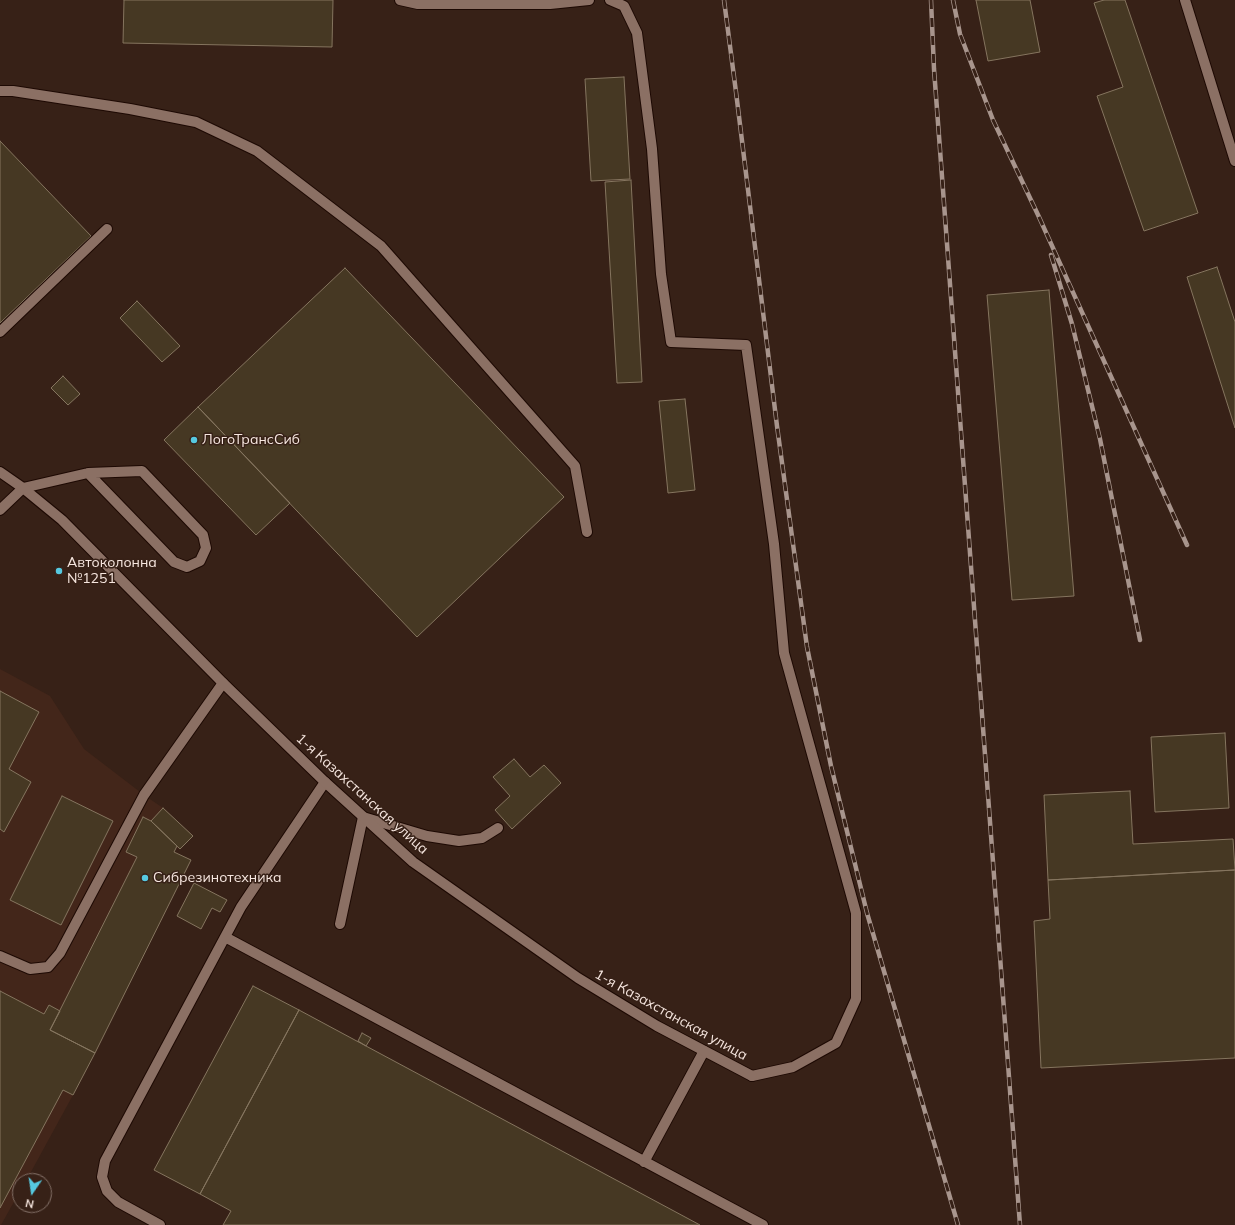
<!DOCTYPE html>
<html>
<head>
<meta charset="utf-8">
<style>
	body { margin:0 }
	#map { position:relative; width:1235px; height:1225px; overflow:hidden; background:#372117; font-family:Mulish,sans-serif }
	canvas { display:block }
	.north { position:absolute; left:12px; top:1173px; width:40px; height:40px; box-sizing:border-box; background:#372117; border:1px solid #837067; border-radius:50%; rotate:193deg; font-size:11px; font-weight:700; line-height:16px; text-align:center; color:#f6e6df }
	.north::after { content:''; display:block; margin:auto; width:14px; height:18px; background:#56c9e0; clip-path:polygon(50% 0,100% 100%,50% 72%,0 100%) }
</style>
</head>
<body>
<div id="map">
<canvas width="1235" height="1225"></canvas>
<div class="north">N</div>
</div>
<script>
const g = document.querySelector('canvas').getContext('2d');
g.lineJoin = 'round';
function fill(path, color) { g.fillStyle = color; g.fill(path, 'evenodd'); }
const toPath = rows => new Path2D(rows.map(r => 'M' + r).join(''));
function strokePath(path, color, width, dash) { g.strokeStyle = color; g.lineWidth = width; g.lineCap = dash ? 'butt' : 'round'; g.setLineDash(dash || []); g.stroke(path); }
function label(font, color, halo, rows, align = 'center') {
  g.font = font + ' Mulish,sans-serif'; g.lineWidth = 3; g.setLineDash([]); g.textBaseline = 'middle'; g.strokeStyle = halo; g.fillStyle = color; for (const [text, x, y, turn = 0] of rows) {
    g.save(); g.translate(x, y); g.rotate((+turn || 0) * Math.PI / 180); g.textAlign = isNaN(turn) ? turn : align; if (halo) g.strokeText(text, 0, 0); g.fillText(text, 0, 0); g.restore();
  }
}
const built = toPath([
	[0,669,50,696,84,749,144,795,163,808,193,836,180,849,177,847,174,852,191,860,95,1053,73,1095,26,1181,20,1181,20,1191,1,1225,0,1225]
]);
const building = toPath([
	[124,0,333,0,332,47,123,43,124,0],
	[976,0,1030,0,1040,52,988,61,976,0],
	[1104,0,1125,0,1198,213,1144,231,1097,96,1123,87,1094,3,1104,0],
	[624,77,630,179,591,181,585,79,624,77],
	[0,141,91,236,0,323,0,141],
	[631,180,642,382,617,383,605,182,631,180],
	[1217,267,1235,322,1235,428,1187,277,1217,267],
	[345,268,564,497,417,637,198,407,345,268],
	[1049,290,1074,596,1012,600,987,295,1049,290],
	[137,301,180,346,162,362,120,318,137,301],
	[63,376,80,394,68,405,51,388,63,376],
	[685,399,695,490,668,493,659,401,685,399],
	[198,407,290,503,256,535,164,440,198,407],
	[0,691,39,712,9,769,31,782,4,832,0,829,0,691],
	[1225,733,1229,808,1155,812,1151,737,1225,733],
	[514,759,530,777,544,765,561,783,512,829,495,810,510,796,493,777,514,759],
	[1130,791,1133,844,1233,839,1235,870,1048,880,1044,795,1130,791],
	[62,796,113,821,61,925,10,900,62,796],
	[163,808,193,836,180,849,151,821,163,808],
	[143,817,151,821,177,846,174,852,191,860,95,1053,50,1030,137,857,126,852,143,817],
	[1235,870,1235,1058,1041,1068,1034,921,1050,919,1048,880,1235,870],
	[194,883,227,900,220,912,212,908,201,929,177,916,194,883],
	[253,986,299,1010,200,1194,154,1170,253,986],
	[0,991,44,1014,49,1005,60,1011,50,1030,95,1053,73,1095,63,1090,0,1208,0,991],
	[299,1010,366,1046,700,1225,223,1225,231,1211,200,1194,299,1010],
	[362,1033,371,1038,366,1046,358,1041,362,1033]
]);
const lane = toPath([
	[400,0,418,4,550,4,589,0],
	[610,0,624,6,637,33,652,149,661,274,671,342,746,345,774,544,784,653,856,913,856,999,836,1043,793,1067,752,1076],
	[0,91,13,91,130,109,196,122,257,151,381,246,575,466,587,532],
	[0,332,107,229],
	[0,510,23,488,88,473,142,471,203,535,206,548,200,561,187,567,174,562,88,473],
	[340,924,363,817,427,836,459,841,482,838,498,828],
	[225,937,763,1225],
	[0,956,30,969,48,967,60,953,144,795,223,683],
	[644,1162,704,1051],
	[160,1225,118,1202,107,1191,102,1177,105,1161,241,907,325,782]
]);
const street = toPath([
	[0,472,23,488,62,520,223,683,325,782,413,862,578,978,657,1026,752,1076]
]);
const secondary = toPath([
	[1185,0,1235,161]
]);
const rail = toPath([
	[724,0,736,92,777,426,807,647,831,766,867,913,958,1225],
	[931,0,934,69,1020,1225],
	[953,0,960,34,993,120,1039,217,1187,545],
	[1051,255,1072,324,1100,439,1140,640]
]);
const markers = [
	[194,440,4,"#56c9e0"],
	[59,571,4,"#56c9e0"],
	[145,878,4,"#56c9e0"]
];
const poiNames = [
	["ЛогоТрансСиб",202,440],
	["Автоколонна",67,563],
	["№1251",67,579],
	["Сибрезинотехника",153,878]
];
const streetNames = [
	["1-я Казахстанская улица",362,794,42],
	["1-я Казахстанская улица",671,1015,29]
];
fill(built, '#43261a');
fill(building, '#463823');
strokePath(building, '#85755f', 1);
strokePath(lane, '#1d0903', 12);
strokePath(street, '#1d0903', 12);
strokePath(secondary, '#1d0903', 12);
strokePath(lane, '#8b7064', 10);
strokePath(street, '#8b7064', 10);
strokePath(secondary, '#8b7064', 10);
strokePath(rail, '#a8958d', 4.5);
strokePath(rail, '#372117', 3, [9]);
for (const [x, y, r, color] of markers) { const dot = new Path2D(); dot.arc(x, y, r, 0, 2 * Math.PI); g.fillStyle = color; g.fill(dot); strokePath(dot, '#372117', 1.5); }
label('14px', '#f6e6df', '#372117', poiNames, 'left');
label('14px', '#f6e6df', '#372117', streetNames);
</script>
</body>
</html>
